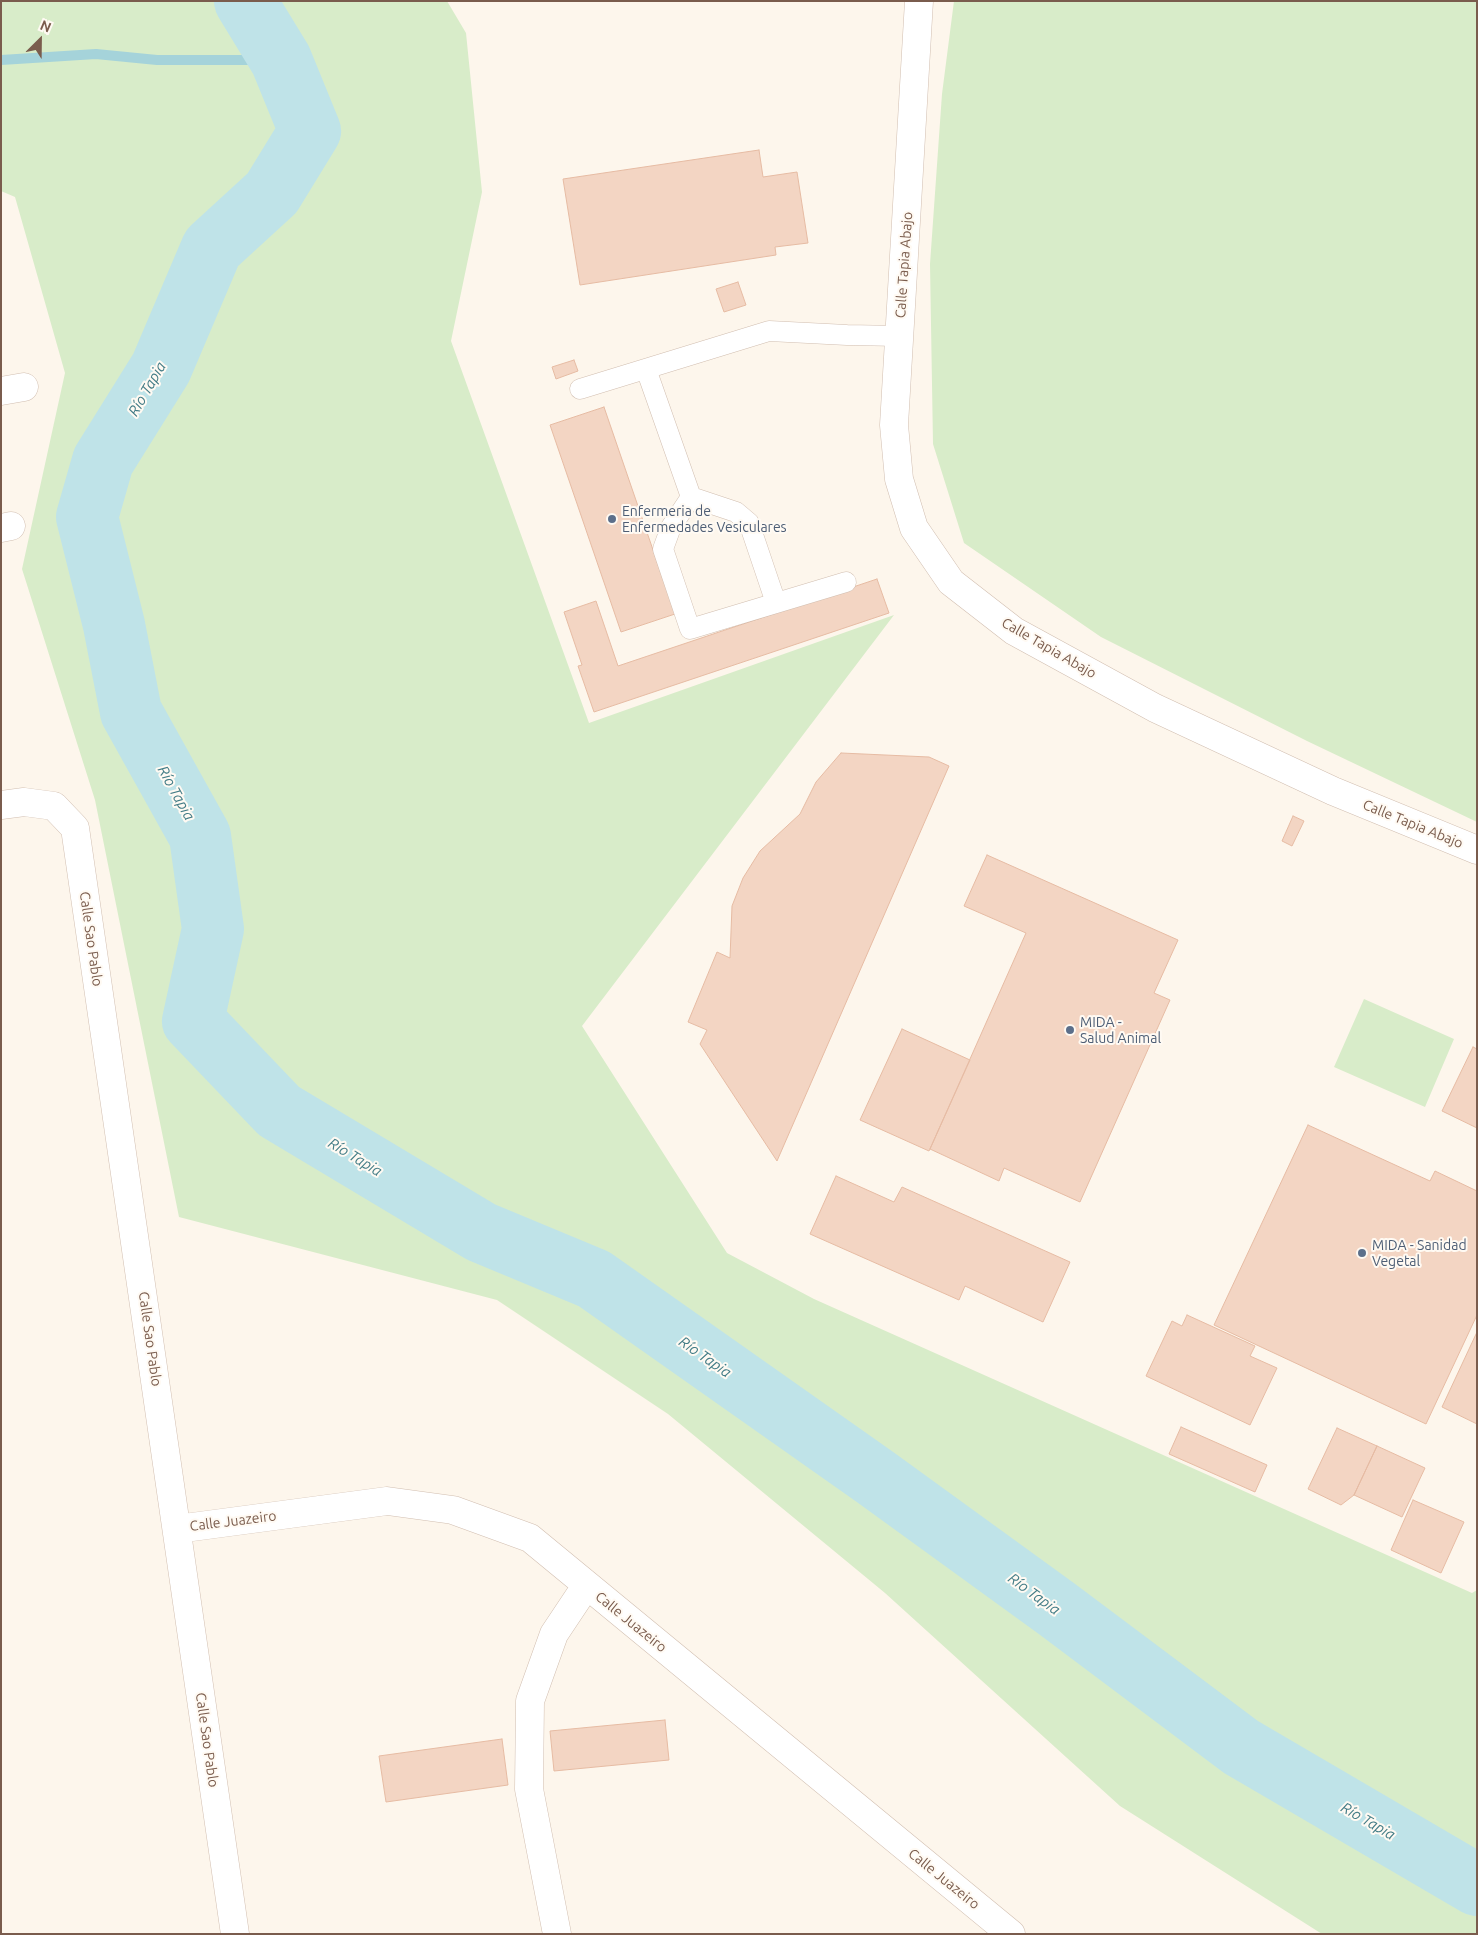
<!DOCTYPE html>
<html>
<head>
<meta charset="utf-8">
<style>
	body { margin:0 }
	#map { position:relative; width:1478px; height:1935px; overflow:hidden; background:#fdf6ec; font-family:Ubuntu,sans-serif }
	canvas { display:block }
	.frame { position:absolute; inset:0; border:2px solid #7a5c4d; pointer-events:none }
	.north { position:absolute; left:15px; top:15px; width:50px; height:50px; -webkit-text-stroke:4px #fffaf3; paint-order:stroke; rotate:23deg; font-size:14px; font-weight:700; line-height:20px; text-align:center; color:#7a5c4d }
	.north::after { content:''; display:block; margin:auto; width:18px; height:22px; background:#7a5c4d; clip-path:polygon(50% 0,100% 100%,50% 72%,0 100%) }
</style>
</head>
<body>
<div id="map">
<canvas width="1478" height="1935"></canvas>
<div class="frame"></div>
<div class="north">N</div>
</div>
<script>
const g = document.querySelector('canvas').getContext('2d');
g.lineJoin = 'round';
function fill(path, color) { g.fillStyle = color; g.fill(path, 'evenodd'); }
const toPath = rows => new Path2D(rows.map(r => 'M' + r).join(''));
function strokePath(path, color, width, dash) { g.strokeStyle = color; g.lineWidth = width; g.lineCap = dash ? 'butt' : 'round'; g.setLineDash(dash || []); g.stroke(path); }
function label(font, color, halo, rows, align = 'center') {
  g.font = font + ' Ubuntu,sans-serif'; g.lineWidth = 4; g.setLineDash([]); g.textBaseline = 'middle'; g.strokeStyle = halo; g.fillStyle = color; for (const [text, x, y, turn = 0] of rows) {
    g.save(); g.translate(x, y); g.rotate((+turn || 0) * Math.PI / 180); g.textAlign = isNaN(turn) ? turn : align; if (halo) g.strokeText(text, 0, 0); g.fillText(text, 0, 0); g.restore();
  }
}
const green = toPath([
	[1,1,447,1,466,33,482,192,451,341,589,723,894,615,582,1026,727,1253,814,1299,1472,1593,1477,1590,1477,1934,1322,1934,1120,1806,885,1593,668,1414,497,1300,179,1217,95,800,22,569,65,373,15,197,1,191],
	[954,1,1477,1,1477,822,1307,741,1101,637,964,543,933,444,930,264,942,94],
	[1364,999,1454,1039,1425,1107,1334,1067]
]);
const stream = toPath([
	[1,60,96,54,157,60,281,60]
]);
const river = toPath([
	[245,1,281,60,310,131,272,193,212,248,161,368,103,461,87,517,114,625,131,712,200,836,213,929,193,1021,279,1111,481,1232,594,1279,875,1477,1057,1609,1241,1747,1477,1885]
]);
const building = toPath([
	[759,150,763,177,797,172,808,243,775,247,776,255,580,285,563,179,759,150],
	[738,282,746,305,724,312,716,289,738,282],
	[574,360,578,371,556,379,552,367,574,360],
	[604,407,675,614,621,632,550,425,604,407],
	[877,579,889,613,594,712,578,666,582,665,564,612,596,601,618,666,877,579],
	[841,753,929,757,949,766,777,1161,700,1044,707,1030,688,1022,717,952,730,958,732,906,743,878,760,851,800,814,816,782,841,753],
	[1293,816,1304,821,1292,846,1282,841,1293,816],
	[987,855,1178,940,1154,993,1170,1000,1080,1202,1004,1168,999,1181,930,1149,1026,933,964,906,987,855],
	[902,1029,970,1060,929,1151,860,1120,902,1029],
	[1473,1047,1477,1049,1477,1128,1442,1111,1473,1047],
	[1308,1125,1430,1181,1435,1171,1477,1191,1477,1315,1426,1424,1214,1325,1308,1125],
	[836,1176,894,1202,902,1187,1070,1262,1043,1322,965,1286,959,1300,810,1234,836,1176],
	[1187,1315,1255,1346,1250,1356,1277,1368,1250,1425,1146,1376,1172,1321,1182,1326,1187,1315],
	[1477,1332,1477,1424,1442,1407,1477,1332],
	[1181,1427,1267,1465,1255,1492,1169,1454,1181,1427],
	[1337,1428,1377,1446,1354,1495,1341,1505,1308,1489,1337,1428],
	[1377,1446,1425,1468,1402,1517,1354,1495,1377,1446],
	[1413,1500,1464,1522,1441,1573,1391,1550,1413,1500],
	[665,1720,669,1760,554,1771,550,1731,665,1720],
	[502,1739,508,1785,386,1802,379,1756,502,1739]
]);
const service = toPath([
	[646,369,691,497],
	[580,389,769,331,847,335,900,336],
	[691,497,671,527,663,549,690,629,846,582],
	[691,497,736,512,749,523,776,603]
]);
const minor = toPath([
	[919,1,894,425,899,479,914,528,951,582,1014,631,1155,708,1333,791,1477,850],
	[1,391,24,387],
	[1,528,11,526],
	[1,805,24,802,54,806,75,828,235,1934],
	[177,1529,387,1501,453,1510,530,1538,1011,1934],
	[557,1934,529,1789,530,1701,554,1634,586,1586]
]);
const markers = [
	[612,519,5,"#5c6f8a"],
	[1070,1030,5,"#5c6f8a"],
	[1362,1253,5,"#5c6f8a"]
];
const streetNames = [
	["Calle Tapia Abajo",904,265,-86],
	["Calle Tapia Abajo",1049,648,30],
	["Calle Tapia Abajo",1413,824,22],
	["Calle Sao Pablo",91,939,82],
	["Calle Sao Pablo",150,1339,82],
	["Calle Juazeiro",233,1521,-7],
	["Calle Juazeiro",631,1622,39],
	["Calle Sao Pablo",207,1740,82],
	["Calle Juazeiro",944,1879,39]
];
const serviceNames = [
	["Enfermeria de",622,511],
	["Enfermedades Vesiculares",622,527],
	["MIDA -",1080,1022],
	["Salud Animal",1080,1038],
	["MIDA - Sanidad",1372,1245],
	["Vegetal",1372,1261]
];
const waterNames = [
	["Río Tapia",147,389,-60],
	["Río Tapia",176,793,61],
	["Río Tapia",355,1157,31],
	["Río Tapia",705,1357,35],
	["Río Tapia",1034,1594,36],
	["Río Tapia",1368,1821,30]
];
fill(green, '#d8ecc9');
strokePath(stream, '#a5d3da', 10);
strokePath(river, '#bfe3e8', 62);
fill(building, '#f3d5c3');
strokePath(building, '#e6bba3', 1);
strokePath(service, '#d1beb0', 21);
strokePath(minor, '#d1beb0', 29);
strokePath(service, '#fff', 20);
strokePath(minor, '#fff', 28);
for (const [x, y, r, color] of markers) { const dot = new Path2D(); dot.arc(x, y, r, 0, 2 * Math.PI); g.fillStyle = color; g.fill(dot); strokePath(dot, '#fffaf3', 2); }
label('14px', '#7a5c4d', '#fffaf3', streetNames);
label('14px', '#4e5e75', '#fffaf3', serviceNames, 'left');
label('italic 15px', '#437c86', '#fffaf3', waterNames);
</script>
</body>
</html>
